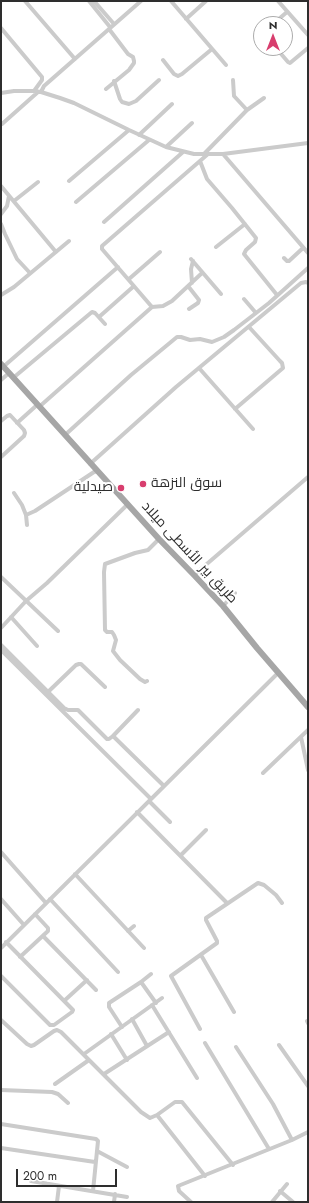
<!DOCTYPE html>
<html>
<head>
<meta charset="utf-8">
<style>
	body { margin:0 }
	#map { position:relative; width:309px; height:1203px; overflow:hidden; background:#fff; font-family:Jost,sans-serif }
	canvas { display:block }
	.frame { position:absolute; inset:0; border:2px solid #2e2e2e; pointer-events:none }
	.north { position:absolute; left:253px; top:16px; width:40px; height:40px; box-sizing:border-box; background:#fff; border:1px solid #ababab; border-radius:50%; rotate:0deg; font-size:11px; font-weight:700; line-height:16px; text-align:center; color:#2e2e2e }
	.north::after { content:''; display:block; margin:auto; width:14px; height:18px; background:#d83e6e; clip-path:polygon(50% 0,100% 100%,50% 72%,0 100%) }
	.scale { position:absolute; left:16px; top:1169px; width:101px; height:18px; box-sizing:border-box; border:2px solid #2e2e2e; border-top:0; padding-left:5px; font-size:12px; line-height:14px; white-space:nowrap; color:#2e2e2e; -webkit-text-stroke:3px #fff; paint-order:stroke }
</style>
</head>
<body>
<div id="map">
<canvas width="309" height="1203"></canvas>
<div class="frame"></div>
<div class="north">N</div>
<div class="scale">200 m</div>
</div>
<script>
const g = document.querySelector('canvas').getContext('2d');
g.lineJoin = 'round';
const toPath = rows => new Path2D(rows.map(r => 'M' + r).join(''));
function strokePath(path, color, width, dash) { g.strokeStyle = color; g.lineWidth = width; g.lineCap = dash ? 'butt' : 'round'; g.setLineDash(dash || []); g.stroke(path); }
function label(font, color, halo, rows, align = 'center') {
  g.font = font + ' Jost,Cairo,sans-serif'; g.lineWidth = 4; g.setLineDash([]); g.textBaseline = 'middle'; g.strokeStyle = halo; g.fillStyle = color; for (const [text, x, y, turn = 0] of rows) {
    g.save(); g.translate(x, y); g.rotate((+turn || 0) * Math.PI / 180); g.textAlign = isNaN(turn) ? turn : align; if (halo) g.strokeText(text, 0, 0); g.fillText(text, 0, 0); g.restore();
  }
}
const minor = toPath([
	[25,1,75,59],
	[89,1,110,27],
	[94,1,114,24],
	[171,1,226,65],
	[278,1,308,35],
	[186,19,206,1],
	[273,24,287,12],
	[1,28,42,77,42,80,34,91],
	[276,48,288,62,290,63,308,48],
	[163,60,174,74,178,76,182,74,212,49],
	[233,80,234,96,247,110],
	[114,81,120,99,122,102,129,104,136,101,159,80],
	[106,89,129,70,134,63,134,61,133,57,128,54,109,29],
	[41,92,44,86,141,1],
	[1,93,14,91,34,91,41,92,60,98,74,103,129,130,166,147,194,154,223,154,308,143],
	[2,124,38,92],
	[139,135,172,104],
	[166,147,192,123],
	[204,154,247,110,264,98],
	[223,154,308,253],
	[200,161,207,179,232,208,256,238,255,242,246,250,244,254,277,295],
	[69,181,129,130],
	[1,186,56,252],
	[14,201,38,182],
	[76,202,149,140],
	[1,214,7,206,9,196],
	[104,222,183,152],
	[1,224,5,234,17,259,30,273],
	[216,247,245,224],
	[284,258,287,261,289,261,303,248],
	[191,259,221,294],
	[129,279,160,252],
	[192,283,191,269,193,261],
	[188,286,199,300,198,303,189,309],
	[1,295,14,287,69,241],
	[244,299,256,313],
	[152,307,163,306,172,301,202,273],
	[99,317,134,286],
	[3,367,118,267],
	[199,368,253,429],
	[13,378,92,312,95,313,105,324],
	[1,380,9,373],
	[39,407,152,307,102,249,102,246,208,154],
	[235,409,283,368,282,363,280,361,249,327],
	[1,421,7,416,10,415,24,430,25,433,24,436,1,457],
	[17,423,37,405],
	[65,435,131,375,177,337,181,337,190,340,200,339,212,342,224,337,234,330,269,303,308,268],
	[90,464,176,387,301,283,306,282,308,283],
	[14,493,22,505,26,515,27,525],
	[26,515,35,511,94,472,98,471],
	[194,575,308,477],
	[1,577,58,631],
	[223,606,235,593],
	[11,617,37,646],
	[1,628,26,601,47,583,128,504],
	[1,645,64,708,68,710,78,710,107,739,109,739,113,736],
	[1,650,151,799],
	[147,681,145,682,140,679,120,660,113,651,116,640,114,635,112,632,107,632,105,630,104,572,105,564,135,553,148,550,159,539],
	[49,691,76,665,79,664,81,664,105,687],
	[138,710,113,736,164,786],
	[301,737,308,770],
	[263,773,308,730],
	[149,801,170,822],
	[137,812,227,903],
	[1,852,46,903],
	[181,855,206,830],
	[75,874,144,948],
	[1,899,24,925],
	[50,899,118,972],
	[128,931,134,926],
	[43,936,96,990],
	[1,948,278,673],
	[201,955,234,1012],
	[20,957,48,931,48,928,35,914],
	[1,976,50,1025,54,1025,72,1012,73,1010,6,942],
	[141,982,151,974],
	[64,1001,87,980],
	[152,1005,197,1078],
	[132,1019,147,1046],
	[1,1020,27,1044,31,1046,34,1045,54,1031,57,1030,61,1032,141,1112,150,1118,157,1115,175,1102,182,1102,233,1165],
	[307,1021,308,1023],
	[122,1027,109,1007,109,1003,141,982,156,1003],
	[200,1029,171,976,217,943,217,941,206,920,206,918,258,883,264,885,276,895,282,903],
	[111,1034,127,1060],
	[205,1043,269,1149],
	[279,1045,308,1086],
	[236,1047,273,1104,292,1140],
	[84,1054,162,998],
	[104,1074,169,1032],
	[55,1084,89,1060],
	[1,1090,52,1092,58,1094,68,1103],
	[157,1115,205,1176],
	[1,1124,96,1139,98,1141,93,1191],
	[1,1148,95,1162],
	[97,1151,127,1167],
	[31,1181,127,1197],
	[280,1191,293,1202],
	[57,1202,59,1186],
	[114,1202,115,1194],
	[191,1202,179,1191,178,1186,292,1140,308,1132],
	[272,1202,287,1184]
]);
const primary = toPath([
	[1,364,159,539,194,575,223,606,257,648,308,707]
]);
const markers = [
	[143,484,4,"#d83e6e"],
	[121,488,4,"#d83e6e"]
];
const poiNames = [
	["سوق النزهة",151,484],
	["صيدلية",113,488,"right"]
];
const streetNames = [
	["طريق بير الأسطى ميلاد",189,553,47]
];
strokePath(minor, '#cbcbcb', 4);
strokePath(primary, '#a6a6a6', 6);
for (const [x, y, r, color] of markers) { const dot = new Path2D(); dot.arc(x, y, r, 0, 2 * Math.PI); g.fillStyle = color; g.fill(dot); strokePath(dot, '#fff', 1.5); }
label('14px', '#2e2e2e', '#fff', poiNames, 'left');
label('14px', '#2e2e2e', '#fff', streetNames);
</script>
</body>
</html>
